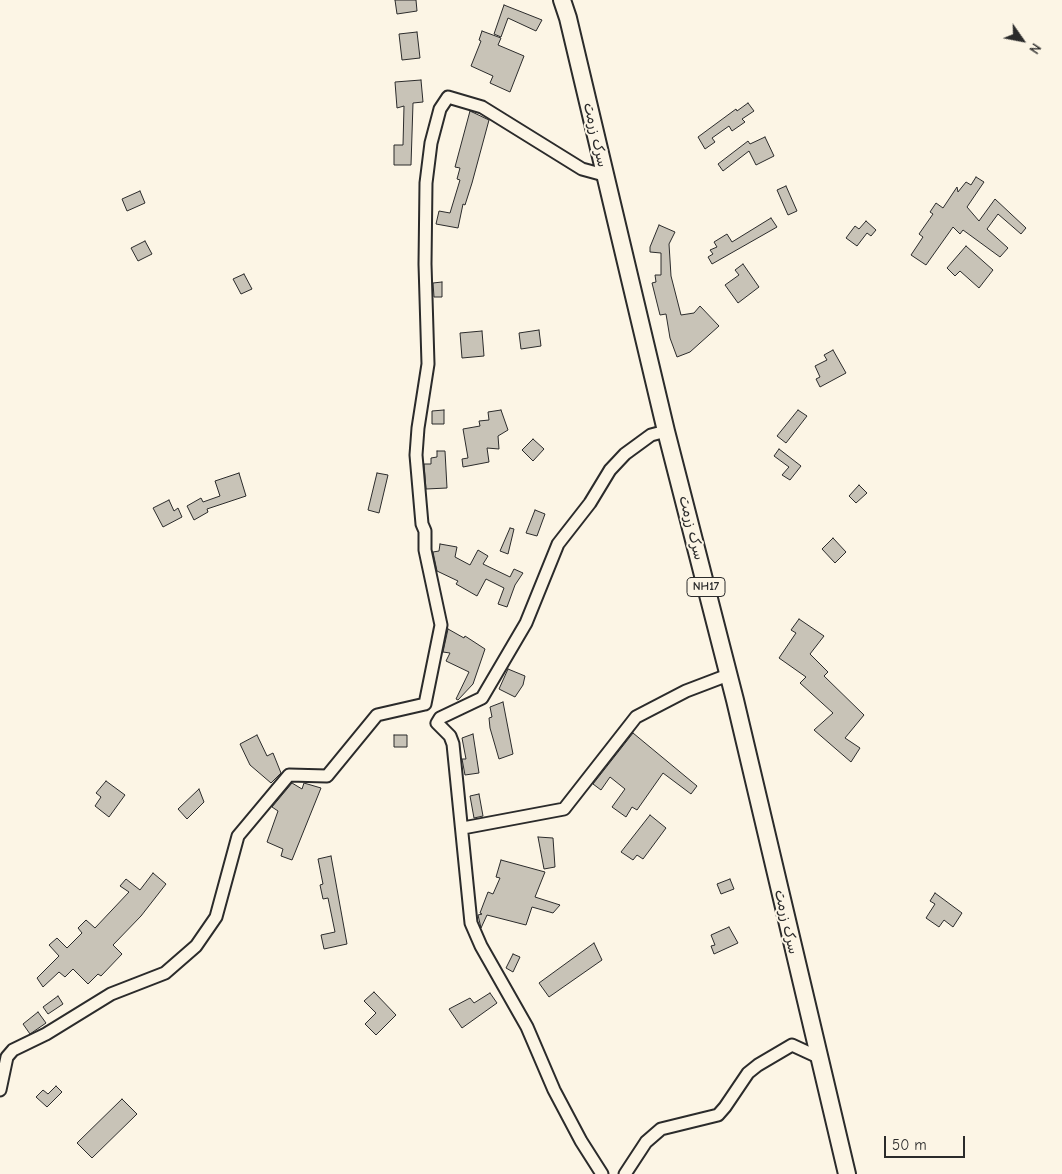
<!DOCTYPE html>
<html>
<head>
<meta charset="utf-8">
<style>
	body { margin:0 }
	#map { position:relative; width:1062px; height:1174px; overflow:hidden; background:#fcf5e5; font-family:"Comic Neue",sans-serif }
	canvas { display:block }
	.north { position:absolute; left:997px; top:15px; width:50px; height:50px; -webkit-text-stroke:4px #fcf5e5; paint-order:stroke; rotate:123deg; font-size:14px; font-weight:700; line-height:20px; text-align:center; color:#2b2b2b }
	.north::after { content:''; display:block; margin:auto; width:18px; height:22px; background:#2b2b2b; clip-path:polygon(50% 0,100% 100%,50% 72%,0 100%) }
	.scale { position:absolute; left:884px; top:1136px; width:81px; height:22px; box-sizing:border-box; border:2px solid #2b2b2b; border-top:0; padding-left:6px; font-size:15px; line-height:18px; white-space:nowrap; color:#2b2b2b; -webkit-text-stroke:4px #fcf5e5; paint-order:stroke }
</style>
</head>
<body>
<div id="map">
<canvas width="1062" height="1174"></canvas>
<div class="north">N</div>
<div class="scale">50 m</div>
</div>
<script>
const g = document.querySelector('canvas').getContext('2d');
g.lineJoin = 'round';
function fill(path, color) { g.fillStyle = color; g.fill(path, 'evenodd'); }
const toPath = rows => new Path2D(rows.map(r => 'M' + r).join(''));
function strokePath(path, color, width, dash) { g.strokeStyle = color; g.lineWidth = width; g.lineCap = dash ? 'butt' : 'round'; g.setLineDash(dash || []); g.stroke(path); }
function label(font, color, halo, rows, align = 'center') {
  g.font = font + ' "Comic Neue","Playpen Sans Arabic",sans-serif'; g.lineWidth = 4; g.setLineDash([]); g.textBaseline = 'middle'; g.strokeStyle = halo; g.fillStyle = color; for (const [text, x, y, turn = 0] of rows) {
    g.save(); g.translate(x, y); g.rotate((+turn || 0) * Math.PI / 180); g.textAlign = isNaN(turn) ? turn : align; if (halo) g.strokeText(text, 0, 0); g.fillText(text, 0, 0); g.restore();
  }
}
const building = toPath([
	[395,0,416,0,417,11,397,14,395,0],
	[504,5,542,20,536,31,508,18,501,37,494,34,504,5],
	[482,31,501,38,498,45,524,56,510,92,490,83,493,76,471,66,481,41,479,40,482,31],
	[417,32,420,58,402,60,399,34,417,32],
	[421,80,423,102,413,103,411,165,394,165,394,145,403,145,404,106,397,108,395,82,421,80],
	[748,103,754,111,742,119,745,122,732,131,729,126,712,138,715,142,705,149,698,137,736,109,737,111,748,103],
	[470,111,489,120,472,183,465,205,463,204,458,228,436,224,439,211,450,213,460,180,457,179,460,168,455,167,470,111],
	[765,137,774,156,756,165,749,151,723,171,718,164,748,141,750,144,765,137],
	[976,177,984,182,967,207,979,221,995,199,1026,228,1021,234,998,214,987,229,1008,248,1000,257,963,230,960,234,953,227,926,265,911,255,923,237,919,234,933,214,930,212,936,203,943,208,957,187,958,192,966,182,971,185,976,177],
	[786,186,797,211,788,215,777,190,786,186],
	[140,191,145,203,127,211,122,199,140,191],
	[771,218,777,227,712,264,708,257,713,254,710,250,717,247,714,242,727,234,732,242,771,218],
	[866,221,876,230,871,236,867,233,857,246,846,238,855,226,859,229,866,221],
	[659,225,675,232,669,244,671,276,681,315,694,313,700,306,719,326,690,352,677,357,670,338,666,314,660,315,652,283,656,282,655,275,661,275,661,253,650,252,650,247,659,225],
	[145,241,152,254,138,261,131,248,145,241],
	[966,246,993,270,979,288,960,271,955,276,947,268,966,246],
	[743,264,759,287,738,303,725,285,739,275,735,270,743,264],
	[244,274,252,289,241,294,233,279,244,274],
	[442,282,442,297,434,297,433,283,442,282],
	[539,330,541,346,521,349,519,333,539,330],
	[482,331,484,356,462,358,460,333,482,331],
	[833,350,846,373,820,387,816,379,820,377,815,366,827,360,824,355,833,350],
	[444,410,444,424,432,424,432,411,444,410],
	[501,410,508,430,498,436,499,449,487,448,489,462,463,467,462,459,468,458,463,429,480,426,479,421,489,420,488,412,501,410],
	[798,410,807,416,786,443,777,436,798,410],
	[533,439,544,449,533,461,522,450,533,439],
	[779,449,801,466,790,480,782,475,789,467,774,456,779,449],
	[437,451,445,451,447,488,426,489,424,464,431,464,431,458,437,457,437,451],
	[239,473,246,496,207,509,208,512,194,520,187,506,201,498,203,502,220,496,215,481,239,473],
	[377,473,388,475,379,513,368,510,377,473],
	[859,485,867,493,856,503,849,496,859,485],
	[169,500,174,511,178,508,182,517,163,527,153,508,169,500],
	[535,510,545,514,537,536,526,533,535,510],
	[510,528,514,529,508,554,500,551,510,528],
	[833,538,846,552,835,563,822,549,833,538],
	[440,544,457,547,455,557,470,565,478,550,488,556,483,564,510,577,514,569,523,573,515,585,507,607,498,604,504,588,486,579,477,596,456,584,458,581,437,571,433,552,439,551,440,544],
	[799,619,824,636,810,654,828,672,824,676,864,715,845,738,860,748,851,762,814,730,833,713,800,683,806,677,779,658,796,633,791,630,799,619],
	[448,629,464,638,465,636,485,649,473,684,458,700,456,699,469,672,446,661,450,653,443,652,448,629],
	[508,669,525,676,523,685,515,697,499,689,508,669],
	[503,702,513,754,499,759,490,728,489,718,492,717,490,707,503,702],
	[633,733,697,786,691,794,663,773,637,810,632,807,626,817,612,807,625,789,610,777,601,790,593,784,633,733],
	[473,734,479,773,465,775,462,759,466,759,462,738,473,734],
	[257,735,267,756,273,753,281,773,271,783,250,765,240,744,257,735],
	[394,735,407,735,407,747,394,747,394,735],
	[106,781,125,795,109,817,95,806,101,797,96,793,106,781],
	[292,783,302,789,304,783,321,788,292,860,281,856,283,849,267,842,278,811,272,807,292,783],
	[199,789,204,802,187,819,178,809,199,789],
	[479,794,483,816,474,818,470,796,479,794],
	[650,815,666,828,643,859,637,855,633,860,621,852,650,815],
	[538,837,553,838,555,867,544,869,538,837],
	[331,856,347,944,324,949,321,935,335,932,328,898,323,899,320,885,323,884,318,859,331,856],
	[501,860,545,872,535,897,560,905,553,913,532,907,526,925,487,915,481,928,478,915,482,914,480,913,488,892,493,894,500,878,496,877,501,860],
	[153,873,166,884,141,916,113,945,122,954,101,976,98,974,88,984,73,969,65,977,59,972,43,987,37,978,59,956,49,945,57,938,67,948,82,933,78,928,86,920,95,928,129,892,120,886,126,879,140,890,153,873],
	[730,879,734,889,721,894,717,884,730,879],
	[935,893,962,913,953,927,944,920,939,927,926,918,935,904,930,901,935,893],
	[729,927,738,943,714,954,711,946,715,945,711,935,729,927],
	[594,943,602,960,549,997,539,983,594,943],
	[513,954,520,957,513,972,506,968,513,954],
	[374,992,396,1015,376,1035,365,1024,376,1013,364,1001,374,992],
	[490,993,497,1003,462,1028,449,1009,470,998,474,1003,490,993],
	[58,996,63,1004,48,1014,43,1007,58,996],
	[38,1012,46,1023,30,1034,23,1024,38,1012],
	[56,1086,62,1092,47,1107,36,1097,43,1090,48,1094,56,1086],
	[122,1099,137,1114,92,1158,77,1143,122,1099]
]);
const minor = toPath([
	[425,704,441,625,425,550,425,531,422,524,416,455,418,428,428,364,425,264,426,183,431,143,440,109,448,97,482,107,582,169,604,175],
	[463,828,564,809,636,717,686,691,728,675],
	[0,1090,7,1057,13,1050,46,1034,111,994,165,973,196,946,216,917,238,836,289,775,327,776,377,715,425,704],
	[602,1174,581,1141,554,1090,527,1027,481,946,471,923,453,744,450,736,437,723,440,718,482,698,526,623,558,544,590,503,610,470,625,454,651,435,666,431],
	[625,1174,646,1142,661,1129,718,1115,725,1107,748,1073,758,1065,792,1045,818,1057]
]);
const highway = toPath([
	[562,0,568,18,666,431,735,700,847,1174]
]);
const shields = [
	[706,587,38]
];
const shieldNames = [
	["NH17",706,587]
];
const streetNames = [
	["سرک زرمت",595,135,77],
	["سرک زرمت",691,528,76],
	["سرک زرمت",786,922,77]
];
fill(building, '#c8c3b7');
strokePath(building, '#2b2b2b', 1);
strokePath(minor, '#2b2b2b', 15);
strokePath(highway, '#2b2b2b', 20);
strokePath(minor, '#fcf5e5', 11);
strokePath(highway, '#fcf5e5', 16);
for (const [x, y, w] of shields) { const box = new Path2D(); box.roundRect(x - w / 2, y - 9.5, w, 19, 4); g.fillStyle = '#fcf5e5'; g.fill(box); strokePath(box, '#2b2b2b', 1); }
label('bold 12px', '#2b2b2b', null, shieldNames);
label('14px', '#2b2b2b', '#fcf5e5', streetNames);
</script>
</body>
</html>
